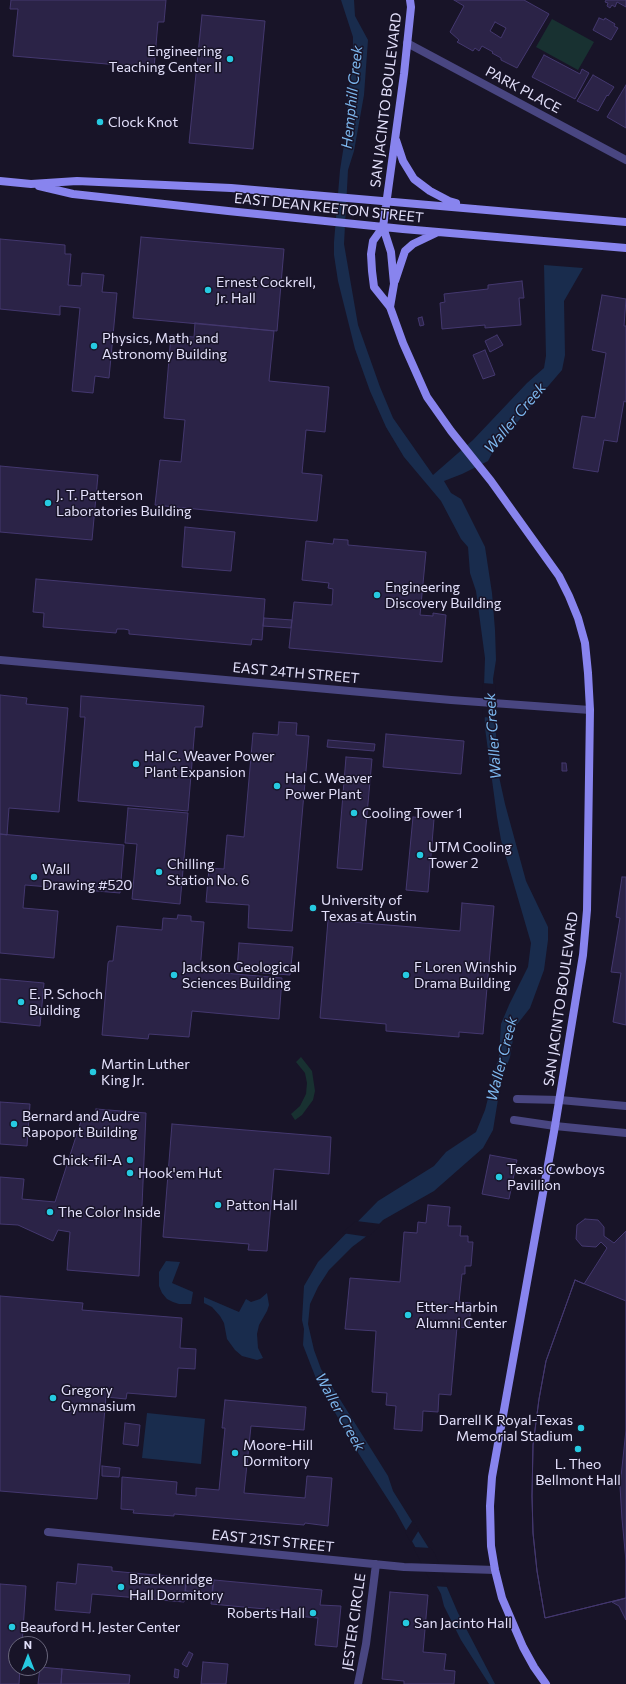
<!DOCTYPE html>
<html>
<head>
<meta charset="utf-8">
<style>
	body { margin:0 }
	#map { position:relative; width:626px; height:1684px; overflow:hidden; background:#181428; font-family:Commissioner,sans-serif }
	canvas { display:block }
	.north { position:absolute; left:8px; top:1636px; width:40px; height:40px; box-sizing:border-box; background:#181428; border:1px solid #69667c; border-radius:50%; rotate:0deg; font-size:11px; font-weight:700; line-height:16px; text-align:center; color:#e3e0fb }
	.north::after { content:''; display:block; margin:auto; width:14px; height:18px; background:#26cae1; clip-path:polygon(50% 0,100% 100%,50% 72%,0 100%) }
</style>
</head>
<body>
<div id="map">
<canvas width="626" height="1684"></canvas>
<div class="north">N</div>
</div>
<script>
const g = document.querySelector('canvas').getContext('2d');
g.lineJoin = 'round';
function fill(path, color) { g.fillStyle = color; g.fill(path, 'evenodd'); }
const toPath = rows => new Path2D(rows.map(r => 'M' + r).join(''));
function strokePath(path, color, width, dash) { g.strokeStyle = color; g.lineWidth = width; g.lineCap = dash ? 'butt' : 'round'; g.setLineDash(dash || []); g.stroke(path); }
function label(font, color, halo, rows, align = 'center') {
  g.font = font + ' Commissioner,sans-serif'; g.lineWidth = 3; g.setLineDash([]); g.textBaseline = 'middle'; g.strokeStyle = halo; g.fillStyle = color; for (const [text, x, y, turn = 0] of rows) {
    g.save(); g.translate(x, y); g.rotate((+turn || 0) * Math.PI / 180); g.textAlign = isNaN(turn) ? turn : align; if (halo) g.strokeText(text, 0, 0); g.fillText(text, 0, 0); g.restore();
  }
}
const green = toPath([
	[552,19,594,42,578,70,536,47],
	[301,1057,312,1071,315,1091,313,1100,302,1115,295,1120,291,1114,300,1106,306,1094,307,1083,305,1073,296,1062]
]);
const water = toPath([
	[341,0,354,0,355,16,368,40,364,95,354,151,348,170,344,244,358,325,380,387,393,418,433,475,473,440,527,383,544,368,546,356,544,265,583,268,564,301,565,355,562,370,495,448,488,461,462,474,444,481,451,493,461,499,485,547,492,593,495,630,496,660,493,679,498,772,505,804,526,881,548,927,548,940,544,970,530,1008,515,1027,510,1057,501,1081,493,1130,483,1148,434,1191,383,1220,368,1235,352,1247,329,1270,318,1287,310,1304,308,1324,314,1350,321,1369,388,1476,393,1491,433,1555,458,1613,495,1684,489,1684,461,1640,444,1606,441,1594,396,1512,357,1451,317,1381,303,1345,304,1329,302,1320,304,1286,318,1262,378,1201,434,1166,446,1152,476,1132,485,1110,499,1055,501,1024,509,1005,528,967,531,943,501,840,497,817,485,728,484,687,485,658,476,591,470,573,468,547,461,539,441,501,404,457,386,427,370,391,355,349,338,281,334,255,334,242,340,170,346,132,348,95,353,63,353,37],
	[166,1261,180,1262,172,1283,193,1292,191,1304,179,1304,173,1302,167,1299,162,1293,159,1286,159,1272],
	[267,1293,269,1305,267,1311,259,1325,257,1334,258,1348,263,1358,257,1360,242,1356,235,1350,227,1339,224,1323,220,1316,212,1307,204,1303,204,1297,239,1312,246,1299,251,1302,260,1299],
	[147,1413,205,1419,201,1464,142,1458]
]);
const pier = toPath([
	[482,683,495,684,496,718,483,717],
	[356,1221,381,1224,369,1237,342,1233],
	[413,1520,419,1530,411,1543,405,1532],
	[413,1547,431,1548,435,1554,448,1587,433,1586]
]);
const building = toPath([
	[11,0,166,0,164,22,158,22,154,68,13,56,18,9,10,9,11,0],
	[454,0,524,0,549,14,517,68,501,60,501,58,492,53,493,52,482,46,479,51,475,48,473,51,457,42,459,40,450,32,464,6,454,0],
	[495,22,506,28,501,38,490,31,495,22],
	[606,0,626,0,626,7,617,2,615,7,612,5,610,8,607,6,608,3,605,2,606,0],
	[202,15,265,21,253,149,189,143,202,15],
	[599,18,604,20,605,18,615,24,614,26,618,28,611,40,593,30,599,18],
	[544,55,580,74,582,69,589,73,575,99,532,77,544,55],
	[593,75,614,87,608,96,607,95,598,111,577,101,593,75],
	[626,85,626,128,607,117,626,85],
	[141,237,284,249,277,331,133,318,141,237],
	[0,239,65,245,65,254,71,254,68,285,81,286,82,273,104,275,102,292,117,293,109,378,95,376,93,393,72,391,80,308,60,306,60,315,0,309,0,239],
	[522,281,524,298,519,298,521,325,485,328,485,325,442,329,440,303,445,302,444,294,488,289,488,285,522,281],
	[602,295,626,299,624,326,626,326,626,402,624,401,617,442,604,440,598,472,573,468,582,416,595,418,606,353,592,350,602,295],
	[422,317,424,325,420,326,418,318,422,317],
	[195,323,274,331,269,381,329,387,325,432,306,430,302,473,322,475,317,521,155,505,160,460,181,462,185,420,164,418,171,335,194,337,195,323],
	[497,335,503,345,490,352,485,341,497,335],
	[485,350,495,375,483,379,473,355,485,350],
	[0,466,98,475,92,540,0,532,0,466],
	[185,527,235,532,231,571,182,567,185,527],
	[334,539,348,540,348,545,426,552,420,615,433,616,433,613,446,615,442,662,289,648,294,602,332,605,333,589,328,588,329,583,302,580,306,541,333,544,334,539],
	[36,579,265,599,262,640,252,639,251,645,129,634,129,630,124,629,117,629,116,633,43,627,44,613,33,612,36,579],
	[264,618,292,620,291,628,263,626,264,618],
	[0,695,27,698,26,704,68,708,59,812,9,808,7,835,0,834,0,695],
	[81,696,204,706,202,727,195,727,188,811,78,801,85,717,80,717,81,696],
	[279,722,297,723,296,735,309,736,292,931,248,928,249,905,206,902,209,868,224,869,227,835,244,837,253,733,278,735,279,722],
	[386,734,464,741,461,774,383,767,386,734],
	[328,740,375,744,374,751,327,747,328,740],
	[346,757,372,759,362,870,337,868,346,757],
	[562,763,566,763,567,771,562,771,562,763],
	[128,808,188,813,180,904,132,899,137,844,125,843,128,808],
	[413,817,434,819,428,892,406,890,413,817],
	[0,834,124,845,120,893,25,885,23,908,58,911,54,958,0,953,0,834],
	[622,877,626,877,626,1025,613,1022,621,973,611,972,620,918,616,917,622,877],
	[462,903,494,906,483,1034,459,1032,459,1037,386,1031,386,1024,320,1018,328,920,460,931,462,903],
	[178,915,191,916,191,921,204,922,200,971,282,978,279,1019,192,1011,189,1037,149,1034,148,1039,102,1035,108,963,109,961,113,961,117,926,162,930,163,918,177,919,178,915],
	[239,943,293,947,290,975,237,971,239,943],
	[0,979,44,983,40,1026,0,1022,0,979],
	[0,1102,30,1104,27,1146,0,1144,0,1102],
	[96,1109,146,1113,139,1276,67,1270,70,1232,58,1230,53,1241,18,1225,0,1224,0,1177,24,1179,22,1199,55,1202,82,1118,95,1119,96,1109],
	[172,1124,331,1137,329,1174,274,1169,267,1251,248,1250,249,1244,163,1237,172,1124],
	[490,1155,517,1160,509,1199,482,1194,490,1155],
	[428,1205,450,1207,448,1226,461,1226,460,1236,468,1236,468,1242,473,1242,471,1266,465,1266,465,1274,462,1274,459,1302,471,1303,469,1328,457,1327,451,1395,439,1394,438,1412,423,1411,422,1431,394,1429,396,1406,386,1405,387,1393,372,1392,376,1331,345,1329,350,1278,400,1282,404,1232,417,1233,418,1222,426,1223,428,1205],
	[585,1219,598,1220,604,1227,604,1236,614,1243,626,1231,626,1598,545,1618,537,1571,533,1533,532,1496,533,1445,539,1399,546,1361,575,1280,584,1284,607,1248,601,1242,596,1247,582,1246,576,1239,577,1225,585,1219],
	[575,1280,626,1301,626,1430,620,1486,622,1519,626,1561,626,1598,545,1618,537,1571,533,1533,532,1496,533,1445,539,1399,546,1361,575,1280],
	[0,1296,83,1303,82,1310,182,1318,180,1348,196,1349,195,1369,178,1368,176,1397,127,1393,126,1399,106,1397,97,1499,0,1491,0,1296],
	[225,1400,306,1407,304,1430,251,1426,244,1493,305,1498,307,1476,332,1478,328,1526,305,1523,304,1525,174,1514,174,1516,133,1513,134,1510,121,1509,122,1477,177,1482,176,1494,196,1496,196,1488,219,1490,225,1428,222,1428,225,1400],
	[125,1423,140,1425,138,1446,123,1444,125,1423],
	[102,1466,120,1468,119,1477,102,1476,102,1466],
	[78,1564,112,1567,112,1571,187,1578,184,1602,92,1594,90,1613,55,1610,57,1582,76,1584,78,1564],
	[186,1580,213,1582,212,1593,185,1591,186,1580],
	[214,1580,322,1590,320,1605,341,1606,337,1647,315,1645,318,1618,286,1615,287,1611,211,1604,214,1580],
	[0,1584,26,1586,22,1644,16,1644,16,1668,20,1668,19,1684,0,1684,0,1584],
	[390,1592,428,1595,423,1652,446,1654,444,1670,455,1671,454,1684,404,1684,404,1681,382,1679,390,1592],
	[626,1598,626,1620,619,1606,612,1602,626,1598],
	[189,1652,193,1654,187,1667,182,1664,189,1652],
	[203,1662,228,1664,226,1684,201,1684,203,1662],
	[40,1667,62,1669,61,1684,38,1684,40,1667],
	[62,1669,130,1675,129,1684,61,1684,62,1669],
	[175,1669,179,1670,178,1678,174,1677,175,1669]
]);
const street = toPath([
	[407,43,626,160],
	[0,660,451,700,590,710],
	[517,1099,560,1100,626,1106],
	[514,1120,555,1126,626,1133],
	[48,1532,404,1567,495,1570],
	[358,1684,366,1644,376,1564]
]);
const secondary = toPath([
	[396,140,403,161,414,179,430,191,449,201,456,203],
	[0,181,31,184,77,181,231,188,626,222],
	[39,186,73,194,228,211,403,229,626,248],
	[383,227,373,241,371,254,372,271,374,287,390,307,403,343,427,397,451,431,491,481,559,576,569,596,578,618,585,643,588,673,590,710,587,910,583,955,555,1126,492,1477,490,1506,491,1546,495,1570,502,1598,523,1647,534,1667,546,1684],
	[395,281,405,251,413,244,436,233],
	[390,307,394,284,391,252,383,227,404,74,411,7,410,0]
]);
const markers = [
	[230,59,4,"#26cae1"],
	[100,122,4,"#26cae1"],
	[208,290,4,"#26cae1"],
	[94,346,4,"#26cae1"],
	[48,503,4,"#26cae1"],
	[377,595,4,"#26cae1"],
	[136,764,4,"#26cae1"],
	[277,786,4,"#26cae1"],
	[354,813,4,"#26cae1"],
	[420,855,4,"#26cae1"],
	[159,872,4,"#26cae1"],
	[34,877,4,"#26cae1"],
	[313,908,4,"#26cae1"],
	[174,975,4,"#26cae1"],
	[406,975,4,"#26cae1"],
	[21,1002,4,"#26cae1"],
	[93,1072,4,"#26cae1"],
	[14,1124,4,"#26cae1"],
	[130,1160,4,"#26cae1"],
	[130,1173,4,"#26cae1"],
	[499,1177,4,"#26cae1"],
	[218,1205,4,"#26cae1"],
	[50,1212,4,"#26cae1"],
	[408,1315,4,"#26cae1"],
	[53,1398,4,"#26cae1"],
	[581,1428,4,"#26cae1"],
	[578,1449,4,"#26cae1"],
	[235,1453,4,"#26cae1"],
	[121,1587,4,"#26cae1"],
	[313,1613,4,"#26cae1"],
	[406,1623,4,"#26cae1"],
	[12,1627,4,"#26cae1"]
];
const poiNames = [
	["Engineering",222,51,"right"],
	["Teaching Center II",222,67,"right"],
	["Clock Knot",108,122],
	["Ernest Cockrell,",216,282],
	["Jr. Hall",216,298],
	["Physics, Math, and",102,338],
	["Astronomy Building",102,354],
	["J. T. Patterson",56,495],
	["Laboratories Building",56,511],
	["Engineering",385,587],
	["Discovery Building",385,603],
	["Hal C. Weaver Power",144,756],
	["Plant Expansion",144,772],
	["Hal C. Weaver",285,778],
	["Power Plant",285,794],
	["Cooling Tower 1",362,813],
	["UTM Cooling",428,847],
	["Tower 2",428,863],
	["Chilling",167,864],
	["Station No. 6",167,880],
	["Wall",42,869],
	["Drawing #520",42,885],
	["University of",321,900],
	["Texas at Austin",321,916],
	["Jackson Geological",182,967],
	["Sciences Building",182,983],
	["F Loren Winship",414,967],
	["Drama Building",414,983],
	["E. P. Schoch",29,994],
	["Building",29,1010],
	["Martin Luther",101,1064],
	["King Jr.",101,1080],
	["Bernard and Audre",22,1116],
	["Rapoport Building",22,1132],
	["Chick-fil-A",122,1160,"right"],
	["Texas Cowboys",507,1169],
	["Pavillion",507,1185],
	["Hook'em Hut",138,1173],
	["Patton Hall",226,1205],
	["The Color Inside",58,1212],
	["Etter-Harbin",416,1307],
	["Alumni Center",416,1323],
	["Gregory",61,1390],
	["Gymnasium",61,1406],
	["Darrell K Royal-Texas",573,1420,"right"],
	["Memorial Stadium",573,1436,"right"],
	["Moore-Hill",243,1445],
	["Dormitory",243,1461],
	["L. Theo",578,1464,"center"],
	["Bellmont Hall",578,1480,"center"],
	["Brackenridge",129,1579],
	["Hall Dormitory",129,1595],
	["Roberts Hall",305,1613,"right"],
	["San Jacinto Hall",414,1623],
	["Beauford H. Jester Center",20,1627]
];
const streetNames = [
	["PARK PLACE",523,90,28],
	["SAN JACINTO BOULEVARD",386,100,-83],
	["EAST DEAN KEETON STREET",329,208,6],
	["EAST 24TH STREET",296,673,5],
	["SAN JACINTO BOULEVARD",561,999,-82],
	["EAST 21ST STREET",273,1541,6],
	["JESTER CIRCLE",354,1622,-82]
];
const waterNames = [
	["Hemphill Creek",352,97,-84],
	["Waller Creek",515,418,-50],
	["Waller Creek",493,736,-94],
	["Waller Creek",502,1059,-76],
	["Waller Creek",340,1412,61]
];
fill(green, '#183131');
fill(water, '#192c4d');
fill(pier, '#181428');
fill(building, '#2b2347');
strokePath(building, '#44386f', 1);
strokePath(street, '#494681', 8);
strokePath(secondary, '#8884ee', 8);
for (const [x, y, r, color] of markers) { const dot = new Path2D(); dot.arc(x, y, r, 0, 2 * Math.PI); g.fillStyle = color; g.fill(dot); strokePath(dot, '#181428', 1.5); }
label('14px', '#e3e0fb', '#181428', poiNames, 'left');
label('14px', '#e3e0fb', '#181428', streetNames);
label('italic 15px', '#7cb6ed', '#181428', waterNames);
</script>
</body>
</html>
